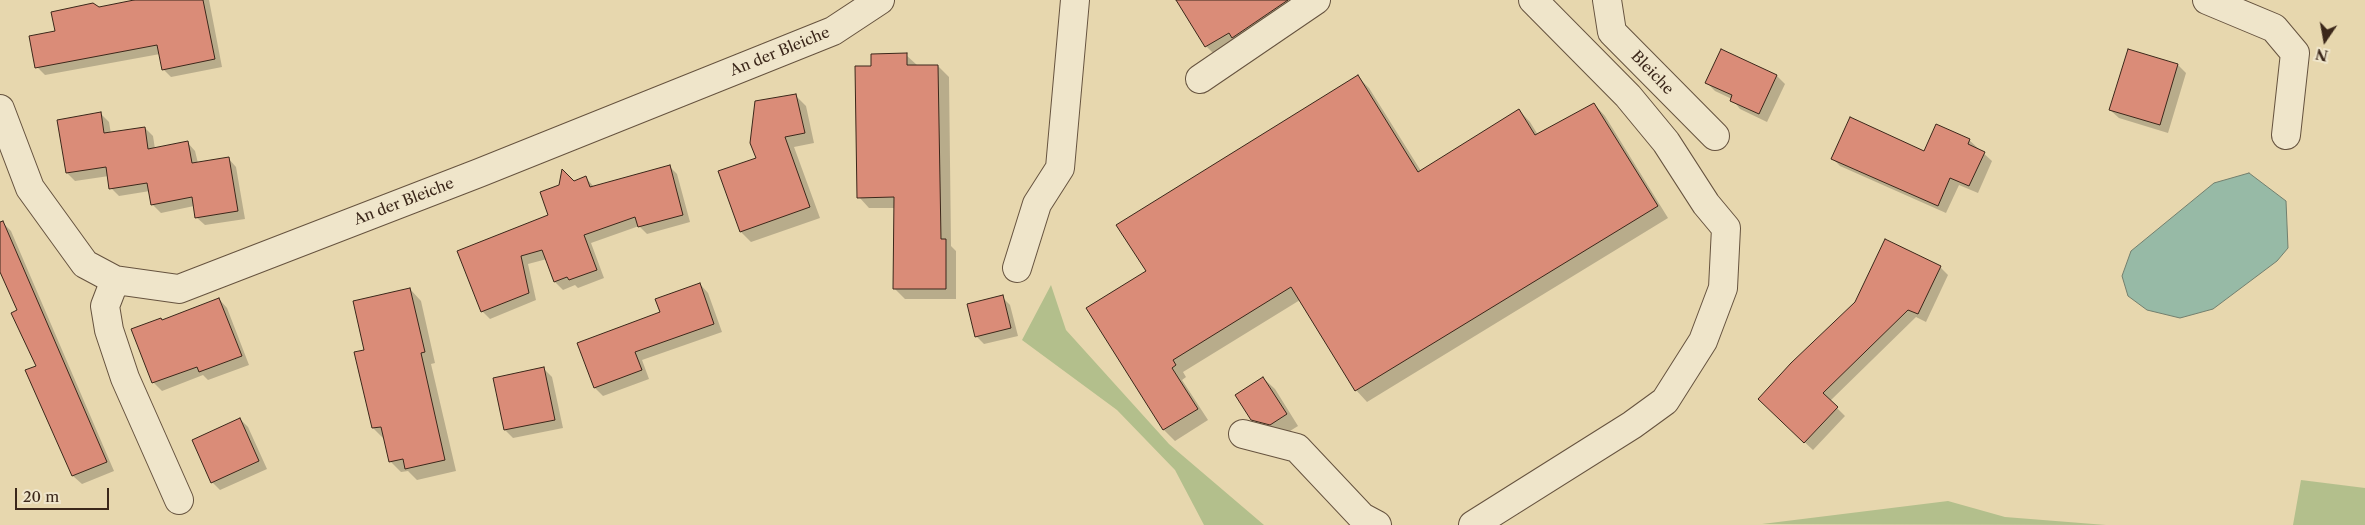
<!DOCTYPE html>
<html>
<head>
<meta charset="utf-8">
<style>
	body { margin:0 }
	#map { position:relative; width:2365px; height:525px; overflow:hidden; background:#e7d7ae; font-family:"Libre Caslon Text",serif }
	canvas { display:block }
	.north { position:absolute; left:2300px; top:15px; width:50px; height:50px; -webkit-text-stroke:4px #efe5ca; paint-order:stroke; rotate:192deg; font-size:14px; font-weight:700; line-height:20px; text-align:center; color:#3b271a }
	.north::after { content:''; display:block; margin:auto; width:18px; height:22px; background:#3b271a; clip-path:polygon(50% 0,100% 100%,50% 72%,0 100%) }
	.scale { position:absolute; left:15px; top:488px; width:94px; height:22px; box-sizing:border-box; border:2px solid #3b271a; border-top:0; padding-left:6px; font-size:15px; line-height:18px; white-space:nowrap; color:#3b271a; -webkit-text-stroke:4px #efe5ca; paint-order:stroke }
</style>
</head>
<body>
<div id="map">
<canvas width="2365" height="525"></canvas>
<div class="north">N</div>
<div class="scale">20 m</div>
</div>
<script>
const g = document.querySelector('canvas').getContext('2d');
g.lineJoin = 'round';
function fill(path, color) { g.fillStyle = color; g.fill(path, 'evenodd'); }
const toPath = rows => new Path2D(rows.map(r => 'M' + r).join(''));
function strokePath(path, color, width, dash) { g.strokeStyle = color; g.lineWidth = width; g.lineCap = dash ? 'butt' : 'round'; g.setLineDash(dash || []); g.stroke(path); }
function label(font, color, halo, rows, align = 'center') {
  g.font = font + ' "Libre Caslon Text",serif'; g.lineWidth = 4; g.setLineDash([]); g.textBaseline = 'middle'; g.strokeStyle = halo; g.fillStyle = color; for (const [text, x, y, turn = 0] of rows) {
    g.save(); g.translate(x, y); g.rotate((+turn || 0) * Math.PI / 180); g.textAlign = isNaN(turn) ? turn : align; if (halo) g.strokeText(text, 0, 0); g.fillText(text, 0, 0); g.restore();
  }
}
const green = toPath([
	[1051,285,1066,330,1169,444,1264,525,1204,525,1175,470,1117,410,1022,340],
	[2301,480,2365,488,2365,525,2293,525],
	[1948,501,2005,517,2106,525,1762,524]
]);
const water = toPath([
	[2249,173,2286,201,2288,248,2277,261,2213,309,2180,318,2147,310,2128,296,2122,276,2131,251,2214,183,2249,173]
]);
const shadow = toPath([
	[141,0,209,0,222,67,171,77,163,69,160,54,45,75,37,67,56,32,98,8],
	[1177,0,1311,0,1217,57,1206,46],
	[1721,50,1777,76,1785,84,1767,122,1740,109,1732,99,1715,91,1707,83],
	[906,55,917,65,938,66,949,77,951,246,956,251,956,299,905,299,894,288,895,208,869,208,859,197,873,67],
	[2178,65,2186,73,2168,133,2119,118,2110,110],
	[1358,77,1369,88,1421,171,1519,110,1530,122,1538,135,1594,104,1605,116,1668,218,1367,402,1356,390,1300,300,1183,372,1186,377,1182,380,1208,420,1175,441,1164,430,1088,309,1147,272],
	[796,96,806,106,814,143,794,147,820,218,751,242,741,232,719,172,757,158],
	[101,114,109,122,111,134,145,128,153,136,155,149,187,142,195,151,198,163,228,158,236,167,245,219,205,225,196,217,194,206,161,213,152,204,150,191,119,196,111,188,109,176,75,181,67,173],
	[1969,140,1992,161,1978,193,1959,185,1946,213,1840,166,1832,158,1925,152],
	[669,166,677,174,690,222,647,234,639,226,591,243,604,278,578,288,575,285,563,290,555,282,547,259,528,264,536,300,490,319,482,311,574,182,586,178,594,187],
	[3,223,11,231,114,471,82,484,73,476,27,371,38,367,18,311,0,269,0,224],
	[1940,267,1948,275,1926,322,1916,317,1830,401,1845,416,1813,450,1767,407],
	[700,284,708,293,722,332,642,360,649,379,603,396,595,388,662,313],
	[410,289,421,301,435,363,431,364,456,471,417,480,408,471,401,472,390,461,384,439,373,428,366,351],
	[1002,297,1010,305,1018,336,984,344,976,336],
	[219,299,227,308,249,365,208,380,203,375,162,391,154,383,133,330,163,321],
	[544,369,552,377,563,428,513,438,505,430],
	[1263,378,1275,389,1298,426,1282,436,1264,431,1252,419],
	[240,419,248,427,267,469,220,490,212,482]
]);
const building = toPath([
	[134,0,203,0,215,59,162,70,157,45,35,68,29,36,55,31,51,12,93,3,99,7,134,0],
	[1176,0,1288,0,1232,38,1229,33,1205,47,1176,0],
	[1721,49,1777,75,1759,114,1730,101,1732,95,1705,83,1721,49],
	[2128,49,2178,64,2160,125,2109,110,2128,49],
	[907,53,907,65,938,65,941,239,946,239,946,289,893,289,894,197,857,198,855,66,871,66,871,54,907,53],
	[1358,75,1418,172,1519,109,1535,135,1594,103,1658,206,1355,391,1291,287,1173,360,1176,365,1172,368,1198,409,1163,430,1086,308,1146,271,1116,225,1358,75],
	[796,94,805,133,785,137,810,207,740,232,718,171,756,158,750,143,755,101,796,94],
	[101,112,104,133,145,127,148,149,188,141,192,163,229,157,238,211,195,218,192,197,151,205,147,183,109,189,106,167,66,173,57,120,101,112],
	[1850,117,1924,151,1936,124,1970,139,1968,144,1985,152,1969,186,1950,178,1938,206,1831,159,1850,117],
	[670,165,683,215,638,227,635,217,584,235,597,270,569,280,567,277,554,282,542,250,521,256,529,293,481,312,457,251,548,215,540,192,559,185,562,169,574,181,586,176,590,187,670,165],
	[3,221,107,462,72,476,25,370,36,366,11,313,17,310,0,272,0,222,3,221],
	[1885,239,1941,266,1918,314,1908,310,1823,393,1838,407,1804,443,1758,399,1791,363,1855,302,1885,239],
	[700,283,714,324,635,352,642,370,594,388,577,343,660,312,655,299,700,283],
	[410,288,425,352,421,353,445,460,405,469,403,459,389,462,381,427,372,428,354,352,364,350,353,301,410,288],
	[1003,295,1011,328,975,337,967,304,1003,295],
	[219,298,242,356,199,372,197,367,152,383,131,329,161,318,162,320,219,298],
	[544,367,555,420,504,430,493,378,544,367],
	[1263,377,1287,414,1270,425,1251,420,1235,395,1263,377],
	[240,418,259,461,211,483,192,440,240,418]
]);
const minor = toPath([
	[1607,0,1612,32,1715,136],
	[2207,0,2274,28,2295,53,2286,135],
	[1200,79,1316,0],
	[0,109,30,188,85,264,115,280,179,289,479,173,833,31,880,0],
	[1017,268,1037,204,1060,168,1075,0],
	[115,280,105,306,109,330,125,378,179,500],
	[1243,434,1297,448,1362,517,1377,525],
	[1473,525,1632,425,1665,401,1703,341,1723,288,1726,228,1706,204,1666,142,1628,96,1533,0]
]);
const streetNames = [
	["An der Bleiche",780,52,-22],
	["Bleiche",1652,73,46],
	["An der Bleiche",404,202,-21]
];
fill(green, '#b3bf8c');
fill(water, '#97baa6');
strokePath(water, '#727f6e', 1);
fill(shadow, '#0003');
fill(building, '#da8c78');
strokePath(building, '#3b271a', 1);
strokePath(minor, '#66533f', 30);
strokePath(minor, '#efe5ca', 28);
label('15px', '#3b271a', '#efe5ca', streetNames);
</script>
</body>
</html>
